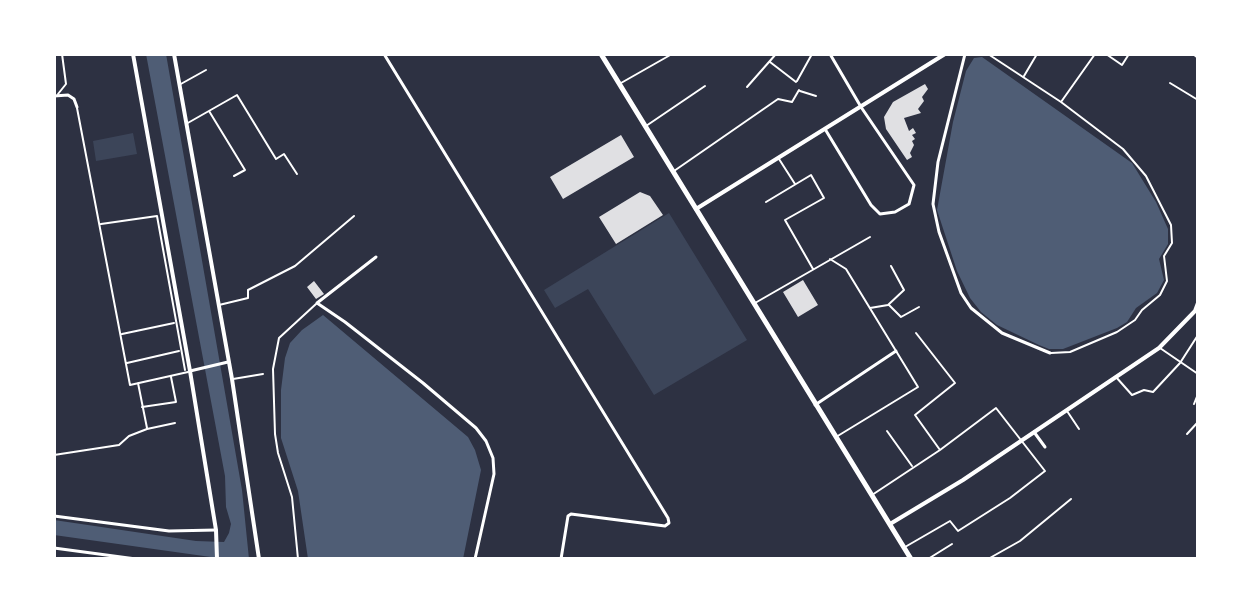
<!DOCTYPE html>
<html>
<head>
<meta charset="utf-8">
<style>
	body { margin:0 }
	#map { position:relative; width:1252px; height:613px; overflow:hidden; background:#2d3142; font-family:"Asap Condensed",sans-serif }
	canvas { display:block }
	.frame { position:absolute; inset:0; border:56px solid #fff; pointer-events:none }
</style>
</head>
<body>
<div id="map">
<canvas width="1252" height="613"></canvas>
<div class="frame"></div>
</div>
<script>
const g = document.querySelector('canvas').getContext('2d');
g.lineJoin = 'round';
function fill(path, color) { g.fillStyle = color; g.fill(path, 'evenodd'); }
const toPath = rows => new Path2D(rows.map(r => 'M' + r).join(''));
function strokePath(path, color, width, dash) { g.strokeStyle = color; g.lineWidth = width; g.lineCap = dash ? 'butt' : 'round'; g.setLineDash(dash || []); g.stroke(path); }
const green = toPath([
	[133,133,137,154,96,161,93,141],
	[669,213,747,340,654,395,588,289,555,308,544,290]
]);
const water = toPath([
	[146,54,166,54,242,490,249,559,225,559,54,535,54,520,196,541,224,542,229,533,231,524,226,507,225,476],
	[982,57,1132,163,1156,202,1168,229,1168,244,1159,259,1164,280,1157,293,1136,308,1127,322,1117,328,1063,349,1049,349,1039,345,997,325,981,312,970,298,957,271,937,210,953,122,966,71,974,58],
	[323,315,468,437,475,450,481,470,463,559,308,559,298,491,281,438,281,390,285,358,290,343,302,330]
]);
const building = toPath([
	[925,84,928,89,922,97,924,101,918,109,921,113,904,118,909,131,913,128,916,133,912,135,915,139,912,141,914,145,910,153,912,157,907,160,886,129,884,117,893,102],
	[621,135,634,157,563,199,550,177],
	[640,192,650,196,663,215,616,244,599,217],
	[803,280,818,305,798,317,783,292],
	[314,281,324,294,316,299,307,287]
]);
const service = toPath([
	[988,54,1061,102,1123,149,1146,176,1171,225,1172,243,1164,256,1167,281,1160,295,1142,310,1135,320,1117,332,1070,352,1051,353],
	[1106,54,1122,65,1129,54],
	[1193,54,1198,58],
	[770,62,796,82],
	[1024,76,1037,54],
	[797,81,812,54],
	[621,83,672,54],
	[1170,83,1198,100],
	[179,85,206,70],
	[747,87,776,54],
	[800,91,816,96],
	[58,94,66,84,62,54],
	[1061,102,1095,54],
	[77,108,130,385,188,372],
	[209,111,245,170,234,176],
	[186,124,237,95,276,159,284,154,297,174],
	[646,126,705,86],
	[779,159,795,184],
	[674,171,778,99,792,102,799,90],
	[766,202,811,175,824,198,785,220,813,269],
	[101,224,157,216,185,370],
	[830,259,846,269,918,387,836,437],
	[755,303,870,237],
	[219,305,248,298,248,290,295,266,354,216],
	[889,305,901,317,919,307],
	[870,308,888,305,904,290,891,266],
	[916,333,955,383,915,415,940,450],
	[122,334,174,323],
	[1160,348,1198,374],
	[127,363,179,351],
	[1116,377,1132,395,1144,390,1153,392,1180,363,1198,335],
	[233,379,263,374],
	[138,383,147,428],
	[1194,404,1198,394],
	[142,407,176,402,171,377],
	[1067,411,1079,429],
	[887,431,912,466],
	[1187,434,1198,422],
	[54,455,119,445,129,436,147,429,175,423],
	[872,495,940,450,996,408,1045,471,1010,498,958,531,950,521,905,547],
	[298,559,292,497,278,453,275,434,273,369,279,338,316,304],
	[928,559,952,544],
	[988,559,1020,541,1071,499]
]);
const minor = toPath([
	[384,54,668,518,669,523,665,526,571,514,568,516,561,559],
	[965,54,938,162,933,204,939,232,961,293,971,308,1002,333,1050,353],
	[54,96,68,95,74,99,77,107],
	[825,129,871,205,880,214,895,212,909,204,914,185,861,107,830,54],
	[376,257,317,303,345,322,423,383,476,428,486,441,493,458,494,474,475,559],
	[190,371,228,362],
	[815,405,896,351],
	[1034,432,1045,447],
	[54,516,169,531,216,530],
	[54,548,136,559]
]);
const tertiary = toPath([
	[133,54,190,371,216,530,217,559],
	[174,54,232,379,259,559],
	[696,209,945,54],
	[890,524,963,480,1159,348,1195,311,1198,303]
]);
const secondary = toPath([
	[601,54,911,559]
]);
fill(green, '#3c4559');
fill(water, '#4f5d75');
fill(building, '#e0e0e3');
strokePath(service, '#fff', 2);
strokePath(minor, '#fff', 3);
strokePath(tertiary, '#fff', 4);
strokePath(secondary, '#fff', 5);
</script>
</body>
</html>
